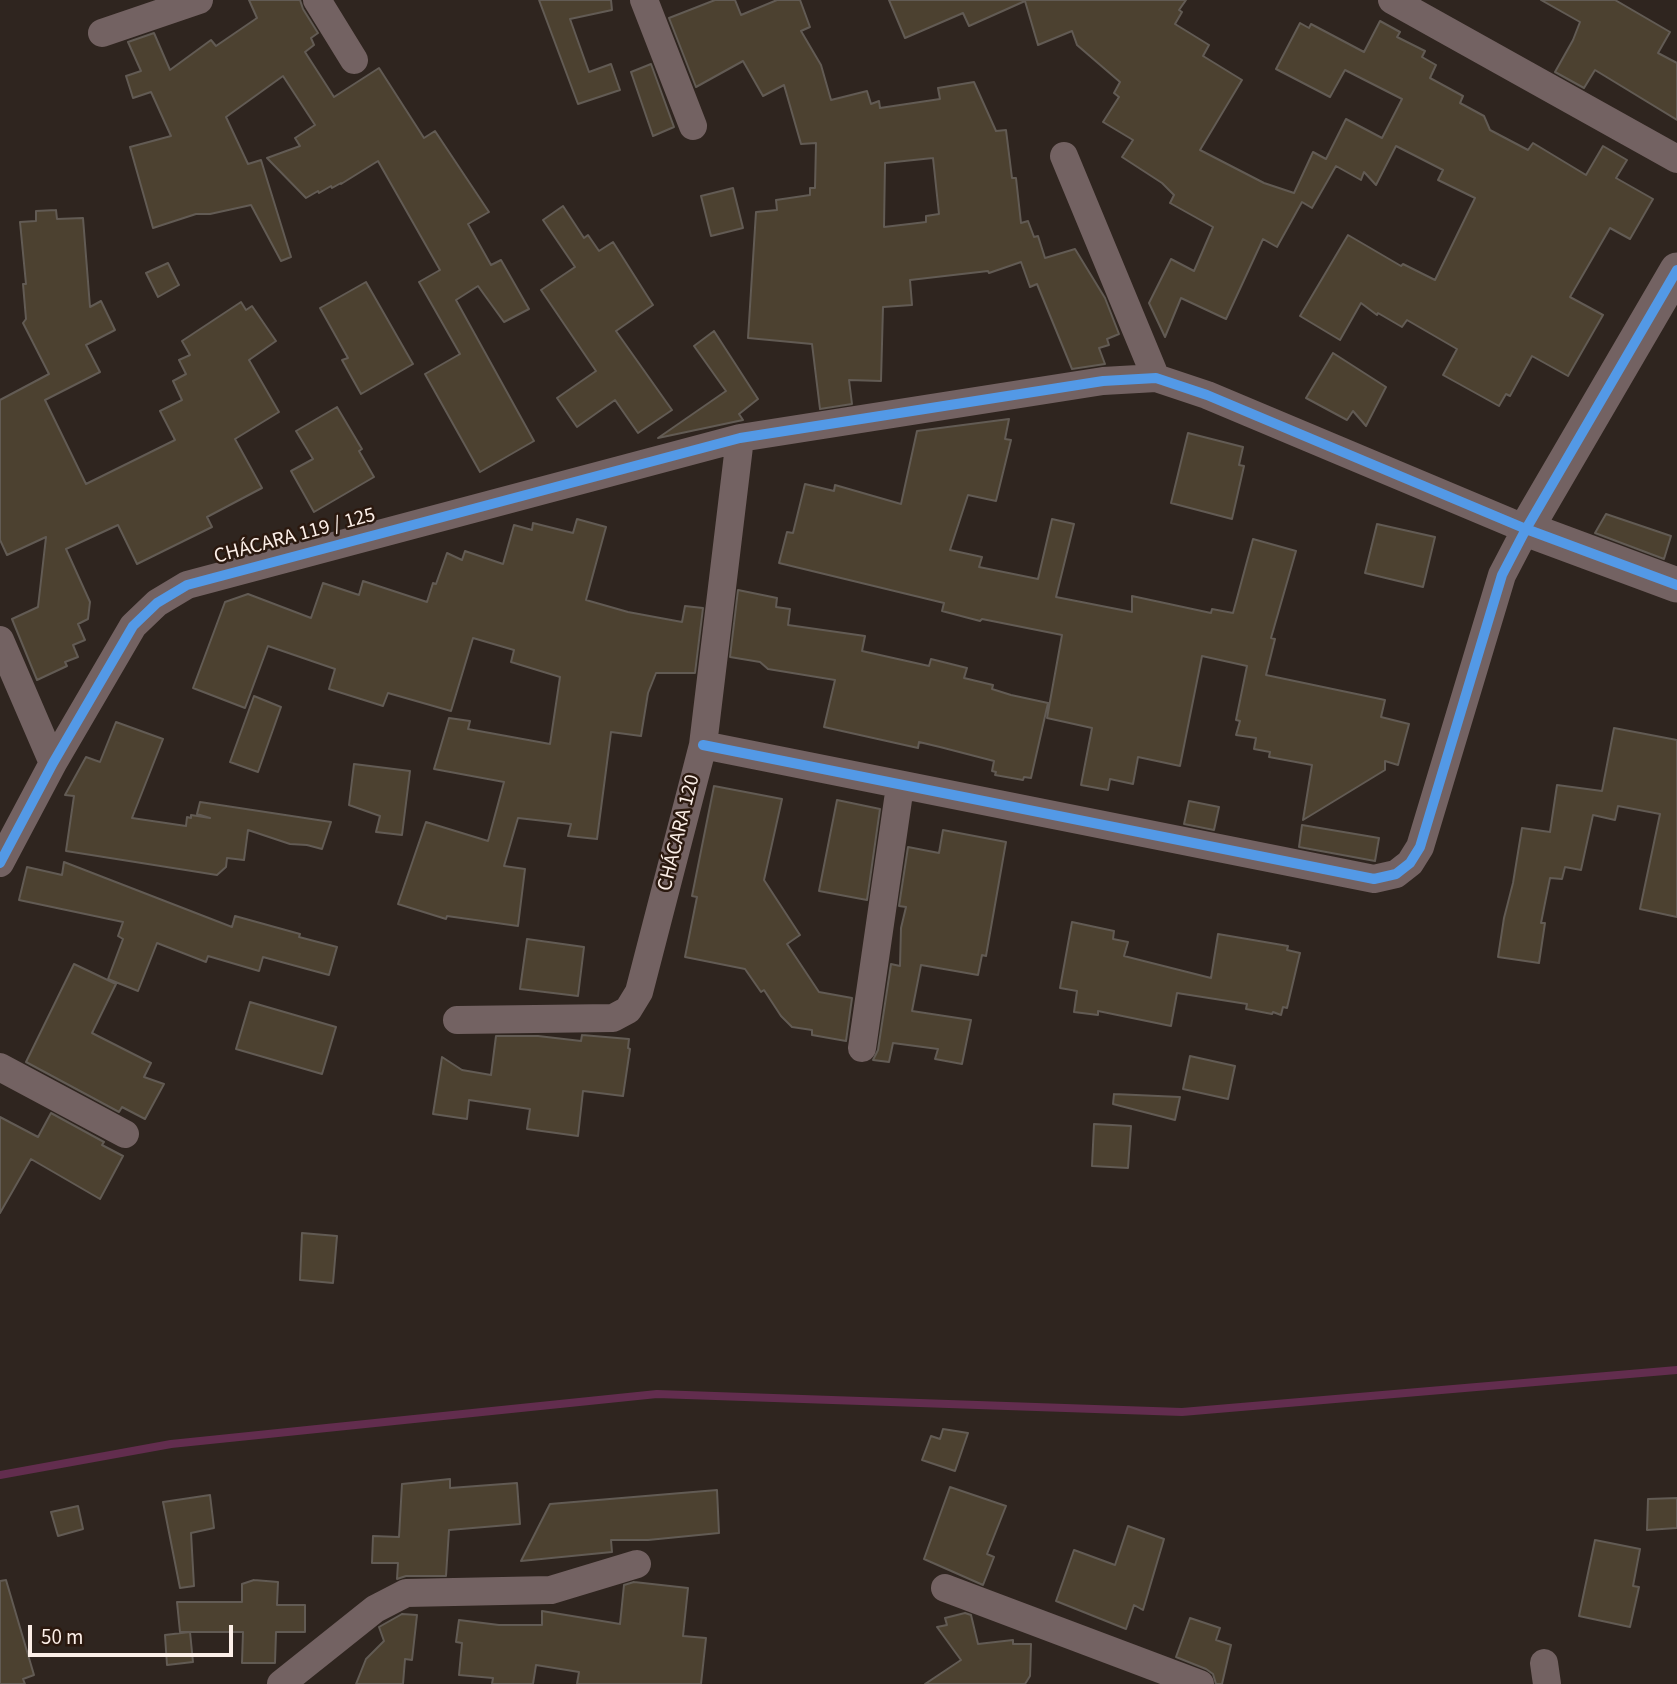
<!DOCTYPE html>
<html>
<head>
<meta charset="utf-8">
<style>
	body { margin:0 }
	#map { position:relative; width:1677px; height:1684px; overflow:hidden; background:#2f251f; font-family:"Source Sans 3",sans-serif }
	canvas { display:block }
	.scale { position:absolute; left:28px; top:1625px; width:205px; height:32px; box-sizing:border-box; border:4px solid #fcefe8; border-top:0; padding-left:9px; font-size:21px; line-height:24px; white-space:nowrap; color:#fcefe8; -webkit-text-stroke:5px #2b190f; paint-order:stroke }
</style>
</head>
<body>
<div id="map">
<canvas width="1677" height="1684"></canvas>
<div class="scale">50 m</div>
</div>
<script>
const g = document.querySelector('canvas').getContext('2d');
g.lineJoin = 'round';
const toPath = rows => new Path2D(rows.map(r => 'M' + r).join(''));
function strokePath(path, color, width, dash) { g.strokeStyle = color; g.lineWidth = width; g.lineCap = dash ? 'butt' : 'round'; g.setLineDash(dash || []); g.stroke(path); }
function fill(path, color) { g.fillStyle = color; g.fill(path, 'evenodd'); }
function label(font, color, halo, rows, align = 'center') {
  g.font = font + ' "Source Sans 3",sans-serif'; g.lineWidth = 5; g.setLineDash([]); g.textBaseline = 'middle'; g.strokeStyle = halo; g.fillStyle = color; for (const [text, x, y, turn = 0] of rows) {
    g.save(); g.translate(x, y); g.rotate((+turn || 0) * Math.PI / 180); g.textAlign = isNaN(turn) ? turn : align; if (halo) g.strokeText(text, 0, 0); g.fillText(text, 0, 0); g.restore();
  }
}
const stream = toPath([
	[0,1475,171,1444,657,1394,1182,1412,1677,1370]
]);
const building = toPath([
	[249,0,300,0,303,9,318,33,311,38,314,45,305,52,334,97,379,68,424,138,435,131,489,212,468,224,491,265,501,260,529,309,504,322,478,286,456,300,534,441,480,472,425,374,460,354,419,282,440,270,378,161,341,184,341,183,332,188,331,186,319,193,318,191,306,198,267,158,300,146,295,138,315,125,283,76,226,117,248,164,261,160,291,257,281,261,251,205,210,214,196,214,153,228,130,147,171,136,151,92,133,98,126,76,141,71,128,42,154,33,170,70,211,40,216,46,257,18,249,0],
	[539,0,611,0,612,10,570,19,589,72,611,64,620,90,578,104,539,0],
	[715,0,735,0,741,15,777,0,800,0,810,27,801,31,821,65,831,100,867,91,871,104,879,101,880,108,940,99,938,88,974,82,996,131,1006,130,1012,178,1016,178,1021,223,1028,221,1034,237,1038,236,1045,258,1075,249,1105,298,1119,334,1107,339,1109,345,1099,348,1105,364,1072,369,1037,284,1030,287,1021,262,989,273,988,271,910,280,912,305,883,307,881,381,849,380,852,404,820,409,812,344,748,338,756,212,777,210,776,200,810,195,810,188,815,188,816,143,801,144,784,85,763,96,743,61,696,87,669,18,715,0],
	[933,158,939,214,926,216,926,222,884,227,885,163,933,158],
	[889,0,1186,0,1179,10,1182,12,1175,24,1209,45,1203,56,1242,80,1200,150,1264,183,1294,193,1313,152,1326,159,1346,119,1382,138,1402,99,1345,70,1330,97,1276,69,1300,23,1309,28,1311,24,1364,52,1380,21,1400,32,1397,37,1425,51,1422,57,1436,65,1430,78,1463,96,1460,103,1484,116,1490,130,1528,150,1533,143,1586,175,1603,146,1627,160,1616,178,1653,199,1630,239,1610,228,1570,297,1603,315,1568,376,1532,356,1510,396,1506,394,1499,406,1443,375,1457,349,1407,320,1402,327,1378,313,1377,315,1361,303,1340,340,1300,316,1348,235,1401,266,1403,264,1435,280,1475,198,1438,180,1443,170,1396,146,1376,185,1364,172,1361,180,1336,166,1312,208,1302,202,1277,247,1263,239,1226,319,1181,298,1165,337,1149,303,1171,259,1194,271,1213,227,1170,203,1174,195,1162,183,1122,157,1133,140,1103,122,1119,97,1114,93,1120,82,1077,45,1072,31,1038,45,1025,1,969,26,963,13,905,38,889,0],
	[1541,0,1615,0,1670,32,1658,53,1677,63,1677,120,1595,70,1584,88,1555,72,1573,40,1580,22,1541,0],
	[651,64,674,127,653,136,631,72,651,64],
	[733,188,743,228,711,236,701,196,733,188],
	[563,206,584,238,588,235,599,251,613,242,653,305,616,331,672,410,638,433,615,400,577,427,557,398,596,371,541,290,575,267,543,220,563,206],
	[56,210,57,219,83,218,90,307,101,301,115,330,86,345,100,372,45,400,86,484,175,440,160,411,182,400,173,381,186,374,179,360,190,355,182,341,241,302,246,310,252,306,276,341,249,360,279,412,235,439,262,488,207,517,212,527,137,564,118,525,66,549,90,602,88,619,78,624,85,640,73,645,78,657,65,662,67,666,37,680,12,619,38,607,46,537,7,555,0,540,0,400,49,374,23,323,26,319,23,284,26,284,20,222,36,221,36,211,56,210],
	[168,263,179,285,158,297,146,273,168,263],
	[366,282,413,364,361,394,342,360,348,358,320,308,366,282],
	[714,331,758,399,739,414,743,420,658,438,726,391,694,346,714,331],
	[1333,353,1386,387,1366,426,1353,411,1347,420,1306,398,1333,353],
	[337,407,362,449,359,451,374,477,314,512,291,471,313,459,296,431,337,407],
	[1009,419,1005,439,1011,440,996,501,968,495,950,550,982,557,979,567,1038,579,1052,519,1074,524,1056,597,1132,612,1132,596,1211,613,1212,609,1233,613,1253,539,1296,551,1271,638,1275,639,1266,675,1385,700,1381,717,1409,724,1398,765,1385,761,1385,770,1303,820,1312,765,1269,757,1270,752,1254,749,1256,738,1236,735,1240,721,1236,720,1247,666,1202,656,1180,766,1138,757,1133,784,1110,779,1108,790,1081,785,1092,728,1047,718,1062,635,982,619,980,621,942,611,944,603,779,563,787,532,793,533,805,484,834,491,835,485,901,504,917,431,1009,419],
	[1188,433,1243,447,1239,465,1244,466,1232,519,1171,503,1188,433],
	[1606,514,1671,536,1664,559,1595,533,1606,514],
	[577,519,606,527,586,600,628,612,682,622,685,606,703,608,695,673,656,673,648,693,641,736,611,732,597,839,568,836,571,824,518,818,504,866,525,869,518,926,447,916,446,919,398,904,426,822,488,841,504,782,434,769,449,718,470,721,468,729,550,744,560,677,511,662,514,650,473,638,451,711,388,693,383,706,329,689,335,669,268,646,245,708,193,688,225,602,248,594,311,618,323,583,359,595,363,581,427,602,433,583,436,584,447,553,462,560,465,551,503,564,514,525,532,530,533,523,573,533,577,519],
	[1377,524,1435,537,1423,587,1365,573,1377,524],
	[738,590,777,598,776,607,790,609,788,625,865,636,862,651,929,666,931,659,967,668,964,678,993,685,992,689,1011,695,1048,703,1031,778,1024,777,1023,780,995,775,996,772,992,771,994,761,940,747,919,742,918,748,824,727,835,680,768,669,760,662,730,657,738,590],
	[254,696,281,707,258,772,230,762,254,696],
	[116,722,163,739,132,818,186,826,187,817,191,818,191,815,210,818,197,814,200,802,331,822,322,849,307,845,290,844,248,830,244,860,227,858,226,867,217,875,66,851,74,796,65,795,86,757,100,762,116,722],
	[1614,728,1677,740,1677,917,1640,909,1660,814,1618,806,1615,820,1593,815,1581,870,1565,867,1562,879,1550,878,1541,923,1545,923,1539,963,1498,957,1504,918,1513,883,1522,828,1550,832,1557,785,1602,791,1614,728],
	[354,764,410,771,402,835,376,832,380,816,349,805,354,764],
	[714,786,782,799,764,880,800,935,787,944,819,992,852,998,846,1041,812,1035,812,1030,792,1027,781,1016,764,990,761,992,745,969,685,957,697,897,692,896,714,786],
	[837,800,880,809,867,900,819,891,837,800],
	[1189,801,1219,807,1214,830,1184,824,1189,801],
	[1302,825,1379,838,1375,861,1299,847,1302,825],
	[943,830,1006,842,986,956,982,955,978,975,921,965,912,1011,971,1020,962,1064,935,1059,938,1049,893,1043,889,1062,873,1060,878,1050,891,964,900,966,901,928,906,907,899,906,908,847,939,853,943,830],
	[64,862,232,927,235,916,300,934,299,937,337,947,329,975,263,957,259,971,208,956,206,962,157,943,138,991,108,979,123,939,118,936,123,922,19,900,27,867,62,875,64,862],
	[1072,922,1114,931,1113,939,1128,942,1124,956,1211,978,1218,934,1288,946,1287,950,1300,953,1287,1008,1283,1007,1281,1015,1273,1012,1272,1014,1246,1009,1247,1004,1177,993,1171,1026,1098,1011,1098,1015,1074,1012,1077,991,1060,988,1072,922],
	[527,939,584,947,578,996,520,989,527,939],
	[74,964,116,984,92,1033,151,1063,144,1077,164,1084,145,1119,122,1107,119,1112,26,1062,74,964],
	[250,1002,336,1027,322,1074,236,1049,250,1002],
	[582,1035,629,1039,628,1048,630,1049,623,1096,583,1091,578,1136,527,1129,530,1109,469,1100,467,1119,433,1114,442,1057,462,1070,491,1075,496,1036,538,1036,581,1041,582,1035],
	[1190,1056,1235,1066,1228,1099,1183,1089,1190,1056],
	[1114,1094,1180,1097,1175,1120,1113,1104,1114,1094],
	[51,1113,104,1142,102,1145,123,1156,100,1199,31,1159,0,1213,0,1117,38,1137,51,1113],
	[1094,1124,1131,1126,1128,1168,1092,1166,1094,1124],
	[302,1233,337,1236,333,1283,300,1280,302,1233],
	[943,1429,968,1433,955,1471,922,1460,931,1436,940,1439,943,1429],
	[450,1479,450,1488,517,1483,520,1524,449,1530,446,1576,406,1576,397,1579,398,1563,372,1563,373,1536,399,1537,402,1484,450,1479],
	[950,1487,1006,1506,987,1554,994,1557,983,1585,924,1559,950,1487],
	[717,1490,719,1533,648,1540,611,1540,612,1552,521,1561,550,1504,717,1490],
	[210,1495,214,1528,191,1533,194,1586,180,1588,163,1502,210,1495],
	[1677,1498,1677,1528,1647,1530,1648,1499,1677,1498],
	[78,1506,83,1529,58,1536,51,1512,78,1506],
	[1128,1526,1164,1539,1143,1610,1134,1605,1126,1629,1056,1601,1074,1550,1115,1565,1128,1526],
	[1595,1540,1640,1549,1633,1586,1639,1587,1630,1627,1579,1616,1595,1540],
	[6,1580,34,1675,23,1679,25,1684,0,1684,0,1581,6,1580],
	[254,1580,278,1582,277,1605,305,1605,305,1632,276,1632,275,1663,242,1663,243,1632,180,1632,177,1602,242,1602,242,1584,254,1580],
	[634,1582,688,1588,683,1636,706,1638,701,1684,577,1684,579,1672,536,1665,533,1684,492,1684,493,1678,459,1675,462,1643,456,1642,459,1620,499,1625,542,1625,542,1611,620,1624,624,1585,634,1582],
	[965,1613,971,1615,978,1644,1013,1640,1013,1644,1031,1644,1030,1676,1025,1684,925,1684,961,1660,937,1627,947,1625,945,1618,965,1613],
	[402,1614,417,1615,412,1660,405,1659,403,1684,356,1684,366,1659,384,1641,379,1627,402,1614],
	[1190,1618,1220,1628,1216,1640,1231,1645,1222,1684,1216,1684,1213,1674,1206,1669,1176,1657,1190,1618],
	[190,1632,193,1662,167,1665,165,1635,190,1632]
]);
const minor = toPath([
	[317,0,354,60],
	[644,0,693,126],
	[1392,0,1677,159],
	[102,33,199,0],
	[1064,156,1156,378],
	[0,640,53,763],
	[0,863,53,763,133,626,157,603,187,585,740,438,1103,381,1156,378,1207,395,1526,529,1502,575,1420,847,1410,863,1396,874,1374,879,703,745],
	[457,1020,613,1018,628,1010,639,992,703,745,740,438],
	[862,1048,900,786],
	[0,1067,125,1134],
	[945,1588,1200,1684],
	[1544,1663,1547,1684],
	[281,1684,375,1609,406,1593,551,1590,637,1564]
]);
const tertiary = toPath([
	[1677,270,1526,529,1677,585]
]);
const cycleway = toPath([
	[703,745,1374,879,1396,874,1410,863,1420,847,1502,575,1526,529,1677,270],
	[0,863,53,763,133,626,157,603,187,585,740,438,1103,381,1156,378,1207,395,1526,529,1677,585]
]);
const streetNames = [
	["CHÁCARA 119 / 125",295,537,-15],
	["CHÁCARA 120",680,833,-76]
];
strokePath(stream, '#622d4e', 8);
fill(building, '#4c4130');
strokePath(building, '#625b54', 2);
strokePath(minor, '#736262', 28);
strokePath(tertiary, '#736262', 35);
strokePath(cycleway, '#5399e6', 10);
label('21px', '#fcefe8', '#2b190f', streetNames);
</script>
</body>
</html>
